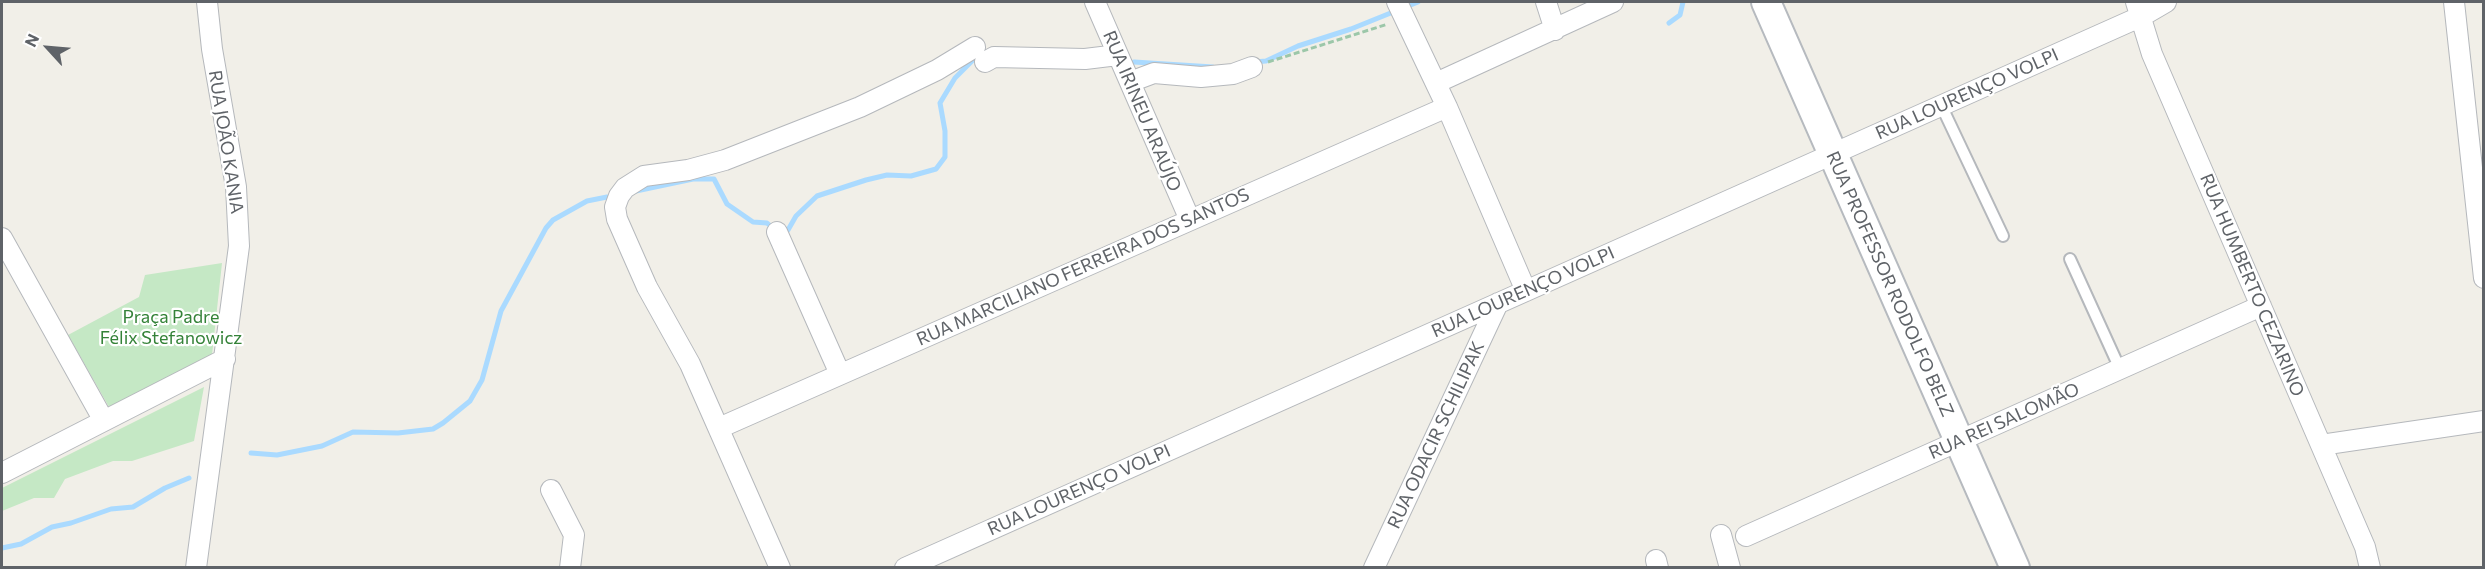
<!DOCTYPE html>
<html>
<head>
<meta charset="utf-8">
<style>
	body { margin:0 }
	#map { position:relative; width:2485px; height:569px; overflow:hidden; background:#f1efe8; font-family:Commissioner,sans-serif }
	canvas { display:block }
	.frame { position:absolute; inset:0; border:3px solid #5f6368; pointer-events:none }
	.north { position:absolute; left:18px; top:18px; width:60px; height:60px; -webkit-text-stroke:4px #fff; paint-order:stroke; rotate:296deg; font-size:16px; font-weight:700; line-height:24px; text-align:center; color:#5f6368 }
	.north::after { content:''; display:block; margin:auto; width:21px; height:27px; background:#5f6368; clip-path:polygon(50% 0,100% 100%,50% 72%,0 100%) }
</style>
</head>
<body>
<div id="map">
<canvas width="2485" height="569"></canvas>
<div class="frame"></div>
<div class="north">N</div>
</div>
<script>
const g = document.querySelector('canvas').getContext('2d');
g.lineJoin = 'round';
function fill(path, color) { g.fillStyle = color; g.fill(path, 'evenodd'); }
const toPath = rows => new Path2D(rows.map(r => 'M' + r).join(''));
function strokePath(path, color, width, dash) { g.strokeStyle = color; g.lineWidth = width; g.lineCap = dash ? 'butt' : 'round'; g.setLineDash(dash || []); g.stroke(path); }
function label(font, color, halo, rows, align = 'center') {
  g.font = font + ' Commissioner,sans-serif'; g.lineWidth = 4.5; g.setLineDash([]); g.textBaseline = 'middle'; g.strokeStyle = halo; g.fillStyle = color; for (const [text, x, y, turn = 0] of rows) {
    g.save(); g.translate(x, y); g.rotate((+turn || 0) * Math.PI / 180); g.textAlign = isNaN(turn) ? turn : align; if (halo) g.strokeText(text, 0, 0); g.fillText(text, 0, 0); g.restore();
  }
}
const green = toPath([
	[222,263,212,355,109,407,68,335,139,297,145,275],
	[204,387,194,441,132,461,113,461,65,479,54,498,34,498,2,511,2,488]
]);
const stream = toPath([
	[1669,23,1680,15,1683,2],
	[1134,62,1213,67],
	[1254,62,1266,61,1298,46,1351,29,1418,2],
	[636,191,693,179,714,179,727,204,753,222,767,223,776,231,788,230,796,216,817,196,866,180,887,175,911,176,936,169,945,157,945,131,940,103,955,78,977,56],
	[251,453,277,455,322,446,353,432,398,433,433,429,443,423,470,401,482,380,501,311,546,228,553,220,587,201,607,197],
	[2,548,21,544,52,527,71,523,111,509,133,507,165,488,189,478]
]);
const path = toPath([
	[1268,62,1388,24]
]);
const lane = toPath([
	[1941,105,2003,236],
	[2070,259,2120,369]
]);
const street = toPath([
	[1095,2,1190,220],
	[1397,2,1447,107,1526,291],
	[1546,2,1555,30],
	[2136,2,2152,54,2365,547,2370,568],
	[2454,2,2484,278],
	[985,62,994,57,1085,59,1118,55],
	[1130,82,1154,73,1201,77,1233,74,1252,67],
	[1436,83,1613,2],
	[777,232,840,374],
	[2,238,104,421],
	[719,428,1447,107],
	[2321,445,2484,421],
	[2,473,225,359],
	[551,490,574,535,570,568],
	[1721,535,1730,568],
	[1746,536,2261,306],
	[1656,560,1658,568],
	[196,568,239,246,236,187,212,49,207,2],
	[780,568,690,364,647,287,617,219,615,207,619,196,625,188,644,176,688,170,725,160,860,107,937,70,975,47],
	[905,568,2142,16,2166,2],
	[1374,568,1498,303]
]);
const secondary = toPath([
	[1766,2,2015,568]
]);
const streetNames = [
	["RUA LOURENÇO VOLPI",1967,94,-24],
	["RUA IRINEU ARAÚJO",1142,111,67],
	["RUA JOÃO KANIA",226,142,81],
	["RUA MARCILIANO FERREIRA DOS SANTOS",1083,267,-24],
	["RUA PROFESSOR RODOLFO BELZ",1890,284,66],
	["RUA HUMBERTO CEZARINO",2252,285,67],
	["RUA LOURENÇO VOLPI",1523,292,-24],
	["RUA REI SALOMÃO",2004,421,-24],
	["RUA ODACIR SCHILIPAK",1436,435,-65],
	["RUA LOURENÇO VOLPI",1079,490,-24]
];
const parkNames = [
	["Praça Padre",171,317],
	["Félix Stefanowicz",171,338]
];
fill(green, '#c5e8c5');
strokePath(stream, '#aadaff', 5);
strokePath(lane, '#b5b8bc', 14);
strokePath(street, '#b5b8bc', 22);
strokePath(secondary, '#b6babf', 32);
strokePath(path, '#9cc7a9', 3, [6, 3]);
strokePath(lane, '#fff', 10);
strokePath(street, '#fff', 20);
strokePath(secondary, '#fff', 28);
label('18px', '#5f6368', '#fff', streetNames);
label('18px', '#348238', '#fff', parkNames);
</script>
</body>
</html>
